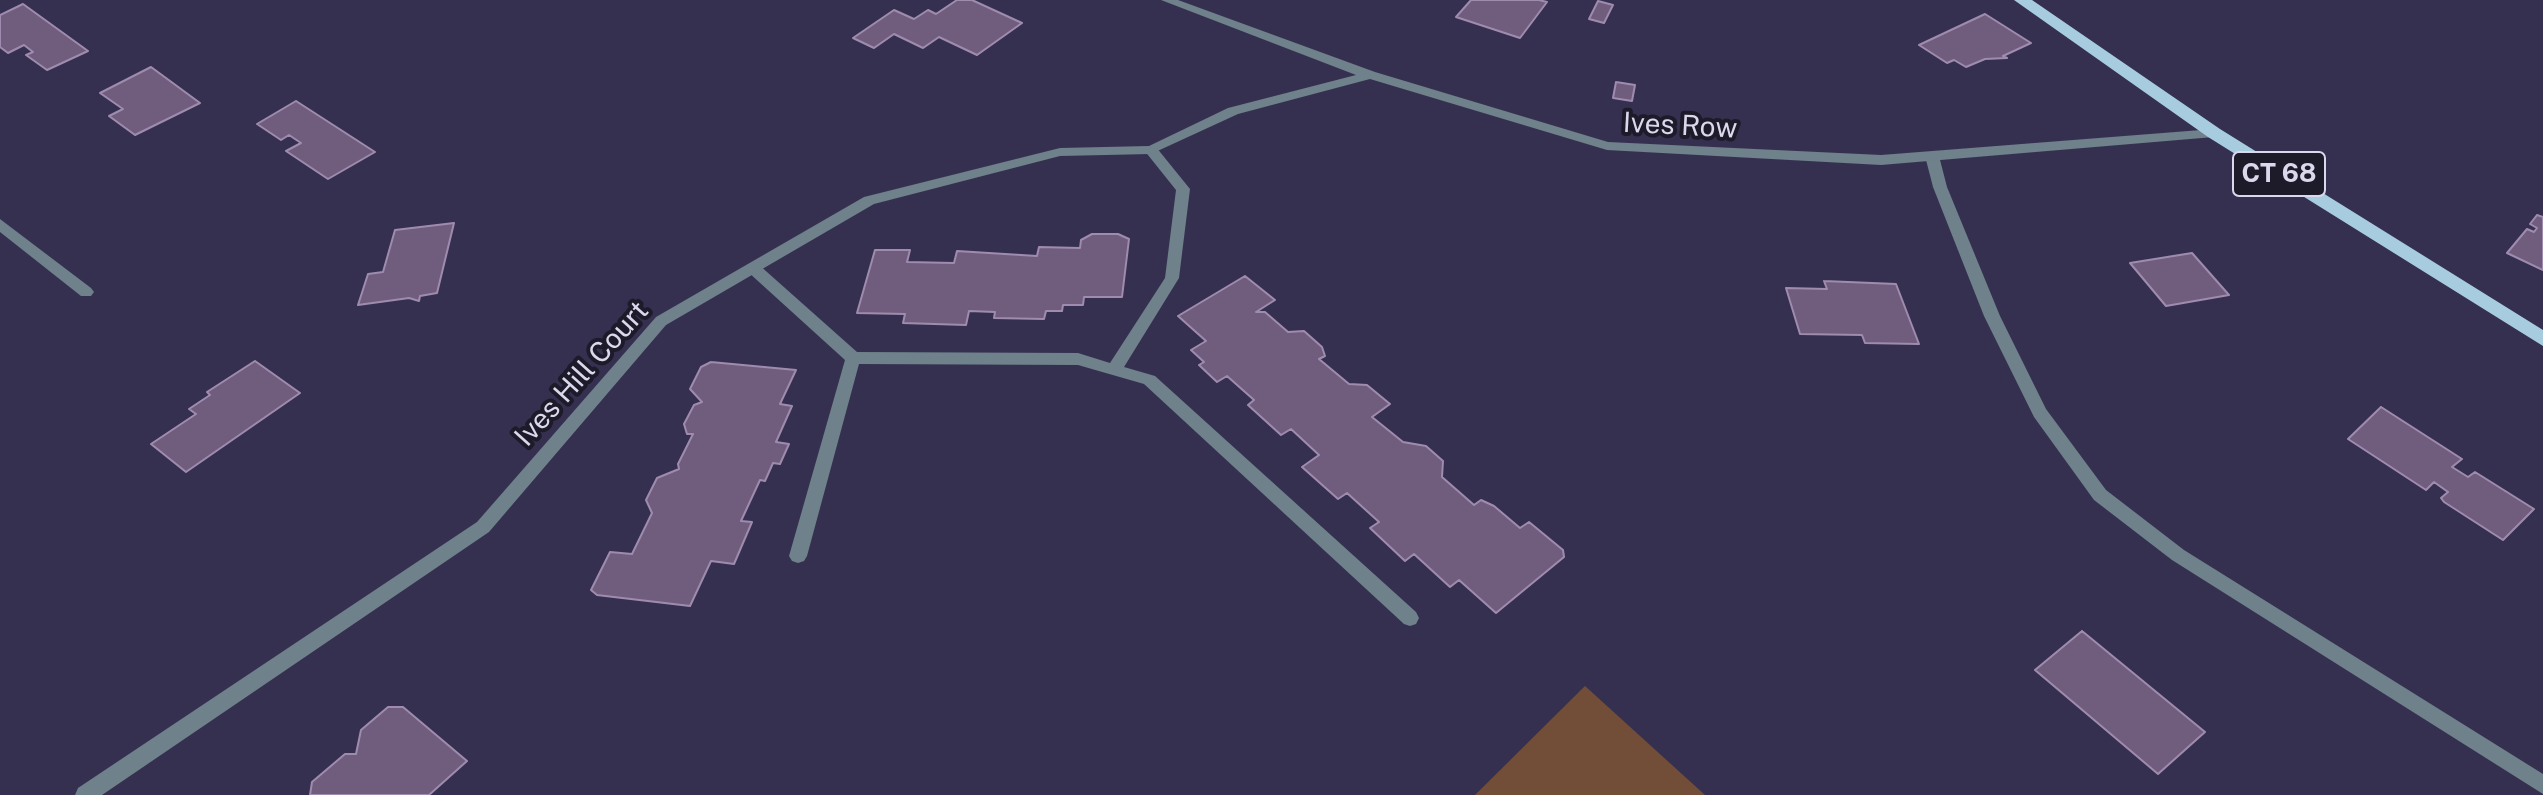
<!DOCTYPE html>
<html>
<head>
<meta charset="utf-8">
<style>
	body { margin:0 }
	canvas { display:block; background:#353050 }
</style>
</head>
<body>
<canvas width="2543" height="795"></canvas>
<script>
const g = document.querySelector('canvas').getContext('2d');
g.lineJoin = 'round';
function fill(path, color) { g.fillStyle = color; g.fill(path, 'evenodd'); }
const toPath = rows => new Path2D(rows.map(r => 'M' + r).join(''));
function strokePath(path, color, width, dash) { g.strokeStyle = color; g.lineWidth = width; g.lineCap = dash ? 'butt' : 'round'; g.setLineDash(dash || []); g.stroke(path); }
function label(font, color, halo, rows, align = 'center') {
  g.font = font + ' "Public Sans",sans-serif'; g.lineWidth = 8; g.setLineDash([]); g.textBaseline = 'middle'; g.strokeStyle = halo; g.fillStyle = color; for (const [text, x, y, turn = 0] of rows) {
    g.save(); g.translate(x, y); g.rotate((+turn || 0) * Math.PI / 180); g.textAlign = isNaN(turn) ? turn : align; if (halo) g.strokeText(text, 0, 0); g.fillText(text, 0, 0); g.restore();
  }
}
const green = toPath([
	[1585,686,1705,795,1475,795]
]);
const building = toPath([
	[957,0,972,0,1022,23,977,55,939,37,923,48,894,34,874,48,853,38,894,10,914,19,928,10,936,14,957,0],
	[1471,0,1539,0,1547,2,1520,38,1456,17,1471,0],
	[1598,1,1613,5,1604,23,1589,19,1598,1],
	[23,4,88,51,47,70,26,55,33,52,24,45,8,53,0,47,0,15,23,4],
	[1985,14,2031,43,2003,56,2007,58,1985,59,1966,67,1954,60,1947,63,1919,45,1985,14],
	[151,67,200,103,135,135,109,116,123,109,100,93,151,67],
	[1616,82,1635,85,1632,101,1613,98,1616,82],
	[296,101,375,152,328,179,286,151,301,143,289,135,281,140,257,124,296,101],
	[2537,215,2543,217,2543,270,2507,253,2527,229,2534,232,2537,228,2530,224,2537,215],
	[454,223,437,293,420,296,419,301,409,298,358,305,368,274,383,272,395,230,454,223],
	[1092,234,1118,234,1129,239,1122,297,1084,297,1083,305,1063,305,1062,311,1046,311,1044,319,994,318,995,312,969,311,966,325,903,323,905,314,857,313,875,250,910,250,907,262,954,263,957,251,1037,256,1039,247,1080,248,1081,240,1092,234],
	[2192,253,2229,295,2166,306,2130,263,2192,253],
	[1245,276,1275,300,1256,312,1265,312,1288,332,1304,331,1322,347,1325,356,1319,359,1349,384,1367,385,1390,404,1372,417,1403,442,1426,446,1443,461,1442,477,1474,505,1481,500,1494,506,1520,528,1529,522,1563,550,1564,557,1496,613,1459,580,1450,587,1414,554,1405,561,1370,528,1379,522,1347,493,1338,499,1302,467,1319,455,1291,429,1281,435,1248,405,1254,400,1227,376,1217,382,1199,365,1204,362,1191,350,1206,341,1178,316,1245,276],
	[1824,281,1896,284,1919,344,1865,343,1862,335,1800,334,1786,288,1827,289,1824,281],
	[255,361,300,393,186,472,151,444,196,414,189,409,210,395,207,392,255,361],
	[711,362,796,370,780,404,792,406,776,442,789,444,780,464,773,463,765,481,760,480,741,521,752,522,734,564,711,561,690,606,597,595,591,590,610,552,632,554,652,513,646,500,657,478,679,469,678,464,693,434,687,434,684,424,694,405,702,402,690,389,701,367,711,362],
	[2381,407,2462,459,2452,467,2468,477,2475,472,2534,509,2503,540,2444,502,2441,498,2448,492,2434,482,2426,490,2348,439,2381,407],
	[2082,631,2205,732,2158,774,2035,670,2082,631],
	[388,707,403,707,467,761,429,795,310,795,312,782,345,754,356,754,361,730,388,707]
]);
const service = toPath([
	[1151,146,1156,147,1190,189,1179,278,1124,367,1155,376,1416,612,1419,618,1416,624,1410,626,1404,624,1144,384,1078,365,859,364,807,556,804,561,798,563,792,561,789,556,845,360,748,272,746,268,748,264,758,264,857,352,1078,353,1110,363,1165,278,1176,190,1144,150,1151,146],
	[1932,151,1939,156,1947,187,2000,316,2046,409,2106,490,2184,550,2543,774,2543,794,2172,560,2094,500,2034,417,1984,316,1933,187,1925,156,1932,151]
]);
const minor = toPath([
	[1161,0,1178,0,1375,72,1608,142,1881,155,2214,129,2221,133,2214,137,1881,165,1607,150,1370,79,1238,114,1151,154,1060,156,874,204,666,325,489,532,102,795,75,795,78,788,477,522,656,317,864,197,1060,148,1149,146,1228,108,1356,75,1161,0],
	[0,219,91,288,94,292,91,296,81,296,0,232,0,219]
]);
const primary = toPath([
	[2014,0,2032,0,2220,129,2543,330,2543,346,2208,137,2014,0]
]);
const shields = [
	[2279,174,92]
];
const shieldNames = [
	["CT 68",2279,174]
];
const streetNames = [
	["Ives Row",1680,126,3],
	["Ives Hill Court",582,374,-48]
];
fill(green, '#724e39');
fill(building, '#705d7d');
strokePath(building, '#9f8bae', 2);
fill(service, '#6f818a');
fill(minor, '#6f818a');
fill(primary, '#a7ccdf');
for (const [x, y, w] of shields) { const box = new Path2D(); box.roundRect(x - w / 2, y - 22, w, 44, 6); g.fillStyle = '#1d1b29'; g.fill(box); strokePath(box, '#dbd8ed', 2); }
label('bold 26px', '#dbd8ed', null, shieldNames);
label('28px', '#dbd8ed', '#1d1b29', streetNames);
</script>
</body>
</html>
